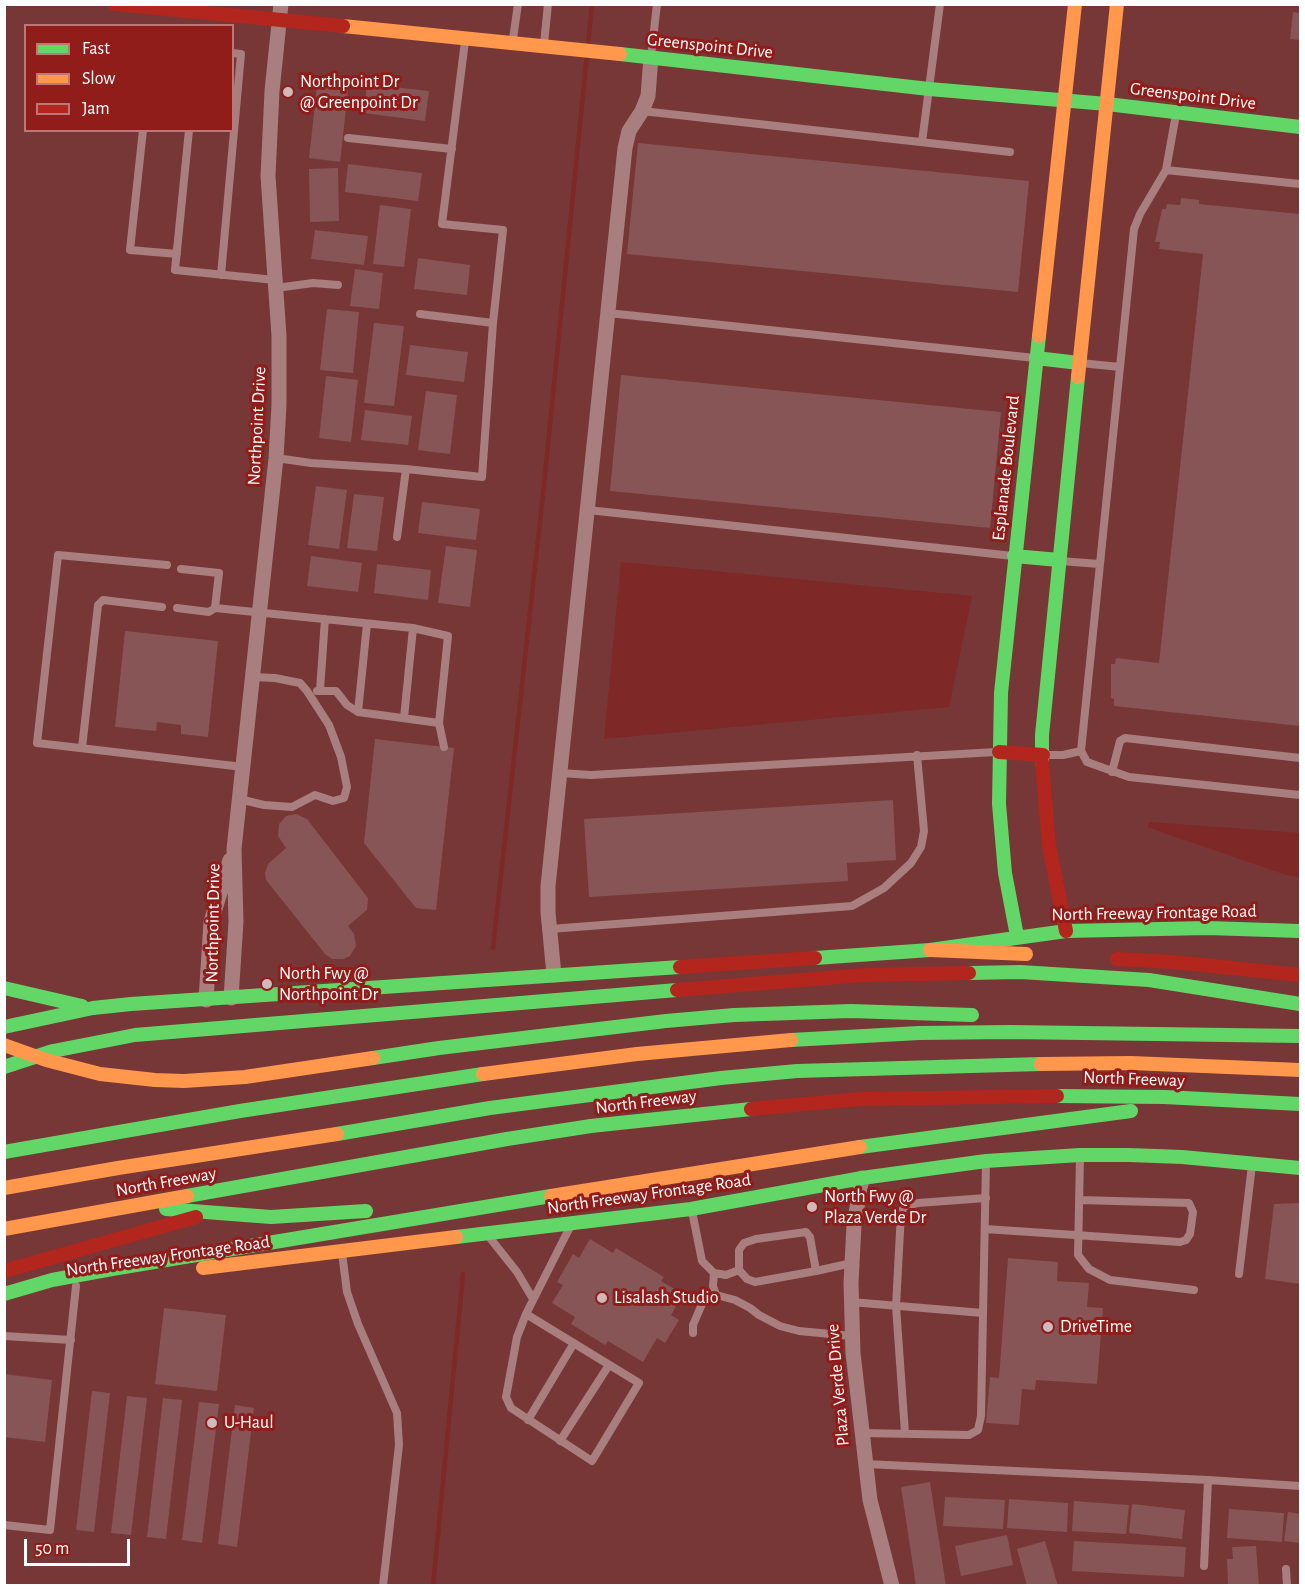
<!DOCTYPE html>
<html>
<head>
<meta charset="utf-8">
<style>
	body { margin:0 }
	#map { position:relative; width:1305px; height:1590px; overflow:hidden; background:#763736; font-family:"Alegreya Sans",sans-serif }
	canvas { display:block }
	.frame { position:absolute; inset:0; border:6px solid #fff; pointer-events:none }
	.legend { position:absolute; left:24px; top:24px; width:210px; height:108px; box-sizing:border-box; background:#911d1b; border:2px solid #bd7776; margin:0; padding:8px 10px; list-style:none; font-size:18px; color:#fff }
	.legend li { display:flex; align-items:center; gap:12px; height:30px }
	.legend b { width:30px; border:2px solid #bd7776 }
	.scale { position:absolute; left:24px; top:1539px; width:106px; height:27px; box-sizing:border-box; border:3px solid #fff; border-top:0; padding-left:8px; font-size:18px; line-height:21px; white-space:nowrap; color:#fff; -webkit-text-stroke:4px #911d1b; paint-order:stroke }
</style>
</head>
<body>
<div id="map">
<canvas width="1305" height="1590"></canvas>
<div class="frame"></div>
<ul class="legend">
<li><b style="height:8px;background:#63d668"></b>Fast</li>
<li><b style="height:8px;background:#ff974d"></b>Slow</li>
<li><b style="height:8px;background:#b3261e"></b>Jam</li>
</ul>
<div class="scale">50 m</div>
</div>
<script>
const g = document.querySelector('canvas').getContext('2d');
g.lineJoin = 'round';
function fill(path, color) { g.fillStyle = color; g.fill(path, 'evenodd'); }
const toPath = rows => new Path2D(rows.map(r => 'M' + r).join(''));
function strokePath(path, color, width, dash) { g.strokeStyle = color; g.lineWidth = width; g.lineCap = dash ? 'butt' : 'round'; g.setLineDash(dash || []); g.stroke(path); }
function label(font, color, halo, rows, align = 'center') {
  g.font = font + ' "Alegreya Sans",sans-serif'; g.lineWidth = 6; g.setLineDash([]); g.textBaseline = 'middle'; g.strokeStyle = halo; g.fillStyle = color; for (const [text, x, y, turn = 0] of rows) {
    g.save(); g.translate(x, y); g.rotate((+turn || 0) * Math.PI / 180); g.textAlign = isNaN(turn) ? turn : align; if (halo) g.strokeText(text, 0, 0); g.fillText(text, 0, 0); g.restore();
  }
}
const water = toPath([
	[621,562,972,596,949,707,604,739],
	[1150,822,1300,833,1300,877,1286,875,1147,827]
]);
const stream = toPath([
	[588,44,592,4],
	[493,948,544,485,587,55],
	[433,1586,463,1274]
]);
const building = toPath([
	[1293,12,1300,13,1300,40,1290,39],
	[318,78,349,82,340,162,309,158],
	[367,84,429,91,425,121,364,113],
	[638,143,1029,181,1018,292,627,254],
	[348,164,422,173,418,201,345,192],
	[338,168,339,221,310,222,309,169],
	[1181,198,1199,200,1199,204,1300,214,1300,726,1114,706,1114,699,1111,698,1111,664,1115,664,1116,658,1159,663,1203,254,1159,249,1160,242,1155,242,1162,209,1166,209,1167,204,1180,205],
	[380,205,411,209,404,267,373,264],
	[315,230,368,236,364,265,311,259],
	[418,258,470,265,467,295,414,289],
	[355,269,383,273,379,309,350,306],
	[327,309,359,312,353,373,320,370],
	[374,323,404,326,394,406,364,403],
	[410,345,468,352,464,382,406,375],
	[621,375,1001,412,990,528,610,491],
	[326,376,358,380,351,442,319,438],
	[426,391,457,395,450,454,418,450],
	[365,410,412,416,408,445,361,440],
	[316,486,347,490,339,549,308,545],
	[354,494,384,497,377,551,347,548],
	[422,502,480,509,476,540,418,533],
	[446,546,477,550,470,607,438,603],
	[311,556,362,563,358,592,307,586],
	[377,564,431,570,428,600,374,593],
	[125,631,218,641,208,737,181,734,181,725,157,722,156,731,115,727],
	[375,739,454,748,436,910,416,908,364,843],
	[893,800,896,860,847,863,848,881,589,897,584,819],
	[296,814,307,819,368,898,367,910,348,926,354,934,356,946,350,956,343,959,332,959,325,954,266,880,265,873,268,864,286,848,278,836,279,824,286,816],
	[1300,1203,1300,1284,1265,1279,1274,1204],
	[590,1239,613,1253,616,1248,664,1277,661,1281,683,1294,671,1315,679,1320,665,1343,657,1338,643,1362,608,1341,605,1345,571,1324,575,1317,552,1303,563,1285,557,1282,573,1254,579,1258],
	[1008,1258,1058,1262,1057,1281,1089,1283,1087,1307,1103,1308,1097,1384,1036,1380,1035,1390,1022,1389,1019,1425,986,1423,990,1377,999,1378],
	[164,1308,226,1315,217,1391,155,1384],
	[4,1374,52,1380,45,1442,4,1437],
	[92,1391,110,1393,94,1532,76,1530],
	[127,1396,147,1398,131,1535,111,1533],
	[163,1398,182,1400,166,1539,147,1537],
	[199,1402,219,1404,202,1543,182,1540],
	[235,1405,254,1408,237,1547,218,1544],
	[930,1482,946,1586,916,1586,901,1487],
	[945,1497,1005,1500,1003,1529,943,1526],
	[1009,1499,1068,1503,1067,1532,1007,1528],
	[1074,1501,1129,1505,1126,1534,1072,1531],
	[1132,1504,1185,1510,1182,1539,1129,1533],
	[1229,1509,1284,1513,1282,1542,1227,1538],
	[1288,1512,1300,1514,1300,1543,1284,1541],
	[1007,1535,1013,1565,961,1576,955,1546],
	[1045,1541,1058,1586,1027,1586,1017,1549],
	[1074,1541,1186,1547,1184,1577,1072,1571],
	[1256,1546,1259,1586,1228,1586,1227,1559,1233,1559,1232,1547]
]);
const lane = toPath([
	[513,39,518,4],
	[544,44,548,4],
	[651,56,657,4],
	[642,111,1010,152],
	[1176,114,1166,170,1140,214,1134,229,1081,751,1087,762,1129,777,1300,795],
	[143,130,130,250,177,254],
	[189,130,175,270,275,280],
	[348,138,452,149],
	[922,142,940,4],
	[1166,170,1300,184],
	[221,275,241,54,232,53],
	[276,288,313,283,338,285],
	[608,313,1035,358],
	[420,314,493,323],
	[1080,363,1120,367],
	[276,458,311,463,406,469,482,477,493,323,503,230,442,224,465,41],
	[588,510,1013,556],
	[397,537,406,469],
	[1060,561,1099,564],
	[167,565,58,555,37,743,243,767],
	[181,569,219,573,215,608,413,628,448,636,439,723,444,747],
	[177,608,209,612,215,608],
	[367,624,358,712,439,723],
	[320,690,325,619],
	[317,691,336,691,347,705,358,712],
	[404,718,413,628],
	[82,748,98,605,103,600,162,607],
	[1044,755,1063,755,1081,751],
	[1112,772,1120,741,1125,738,1300,758],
	[560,773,591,775,996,752],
	[239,799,264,805,292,807,315,795,333,801,344,798,347,787,341,757,329,725,307,691,300,683,275,678,252,677],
	[550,929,852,906,884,888,911,863,921,847,924,831,917,755],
	[1080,1157,1078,1255,1089,1269,1110,1280,1194,1290],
	[692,1211,702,1261,714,1273,726,1275,739,1270],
	[985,1229,1180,1242,1186,1240,1190,1234,1193,1212,1189,1203,1079,1200],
	[490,1238,517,1272,533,1299],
	[342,1253,347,1292,358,1324,397,1413,399,1445,383,1586],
	[816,1271,810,1237,806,1232,756,1239,744,1243,739,1250,739,1270,747,1279,755,1282,816,1271,852,1263],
	[714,1273,713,1286,716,1295,735,1300,750,1308,759,1315,780,1326,799,1331,852,1336],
	[1239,1274,1252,1165],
	[851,1302,983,1313],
	[526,1314,639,1383,592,1461,511,1408,506,1397,517,1337,526,1314,570,1227],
	[693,1333,693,1325,702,1304,716,1295],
	[4,1336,71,1340],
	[528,1420,574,1343],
	[861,1433,969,1435,978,1430,981,1416,986,1162],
	[905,1433,896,1306,901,1213,904,1207,918,1203,986,1198],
	[560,1441,609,1365],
	[865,1464,1208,1480,1300,1486],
	[4,1525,50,1530,76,1286],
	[1204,1566,1208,1480],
	[1286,1569,1287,1586]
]);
const street = toPath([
	[554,975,548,912,548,886,625,148,629,131,642,111,648,96,651,57],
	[231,998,236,922,234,849,276,458,279,405,279,336,268,176,272,91,281,4],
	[206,1000,211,922,230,860],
	[862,1178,854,1225,851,1283,853,1353,870,1500,892,1586]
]);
const fast = toPath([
	[620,54,929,89,1107,104,1300,127],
	[1036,358,1079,363],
	[1014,556,1059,560],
	[1042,762,1042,735,1078,377],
	[1017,936,1005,873,999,804,1001,693,1039,336],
	[815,958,930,950,1066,931,1207,928,1300,931],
	[969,973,1020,972,1149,980,1300,1004],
	[4,988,82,1006],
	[4,1027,93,1008,131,1004,680,967],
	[791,1040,919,1033,1010,1032,1300,1036],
	[373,1058,439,1048,666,1021,734,1015,851,1011,972,1015],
	[4,1067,53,1051,135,1035,677,990],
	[1057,1096,1164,1097,1300,1104],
	[337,1134,490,1108,721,1078,797,1071,1041,1064],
	[860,1147,1131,1111],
	[4,1152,240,1111,483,1074],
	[187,1196,507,1139,591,1126,751,1109],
	[166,1209,271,1217,366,1211],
	[456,1237,691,1209,862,1178,986,1161,1080,1155,1129,1155,1182,1157,1300,1168],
	[4,1294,52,1280,112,1269,551,1196]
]);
const slow = toPath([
	[343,26,620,54],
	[1039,336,1075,4],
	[1078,377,1117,4],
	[930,950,1026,954],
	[4,1045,46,1060,100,1074,155,1080,184,1081,245,1077,373,1058],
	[1041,1064,1131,1063,1300,1070],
	[483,1074,637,1054,791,1040],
	[4,1188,118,1168,337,1134],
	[551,1196,860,1147],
	[4,1229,187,1196],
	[203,1268,456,1237]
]);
const jam = toPath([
	[115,4,343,26],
	[999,752,1043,755],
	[1042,762,1049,846,1066,931],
	[1117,959,1173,962,1300,975],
	[680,967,815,958],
	[677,990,865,975,969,973],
	[751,1109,860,1099,1057,1096],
	[4,1271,196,1217]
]);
const markers = [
	[288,92,6,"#cfb9b9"],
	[267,984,6,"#cfb9b9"],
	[812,1207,6,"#cfb9b9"],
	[602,1298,6,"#cfb9b9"],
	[1048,1327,6,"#cfb9b9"],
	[212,1423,6,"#cfb9b9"]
];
const streetNames = [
	["Greenspoint Drive",710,46,6],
	["Greenspoint Drive",1193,96,7],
	["Northpoint Drive",257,426,-87],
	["Esplanade Boulevard",1006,468,-84],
	["North Freeway Frontage Road",1154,913,-1],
	["Northpoint Drive",213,923,-89],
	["North Freeway",1134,1079,2],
	["North Freeway",646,1102,-7],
	["North Freeway",166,1182,-10],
	["North Freeway Frontage Road",649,1194,-8],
	["North Freeway Frontage Road",168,1256,-8],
	["Plaza Verde Drive",838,1385,-95]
];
const poiNames = [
	["Northpoint Dr",300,82],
	["@ Greenpoint Dr",300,103],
	["North Fwy @",279,974],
	["Northpoint Dr",279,995],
	["North Fwy @",824,1197],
	["Plaza Verde Dr",824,1218],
	["Lisalash Studio",614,1298],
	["DriveTime",1060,1327],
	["U-Haul",224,1423]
];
fill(water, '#7e2927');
strokePath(stream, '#7e2927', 4.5);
fill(building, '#875555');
strokePath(lane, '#a97e7e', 8);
strokePath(street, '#a97e7e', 15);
strokePath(fast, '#63d668', 14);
strokePath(slow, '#ff974d', 14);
strokePath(jam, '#b3261e', 14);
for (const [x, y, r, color] of markers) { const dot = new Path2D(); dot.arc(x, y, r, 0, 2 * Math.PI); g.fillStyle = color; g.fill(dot); strokePath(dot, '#911d1b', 2); }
label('18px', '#fff', '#911d1b', streetNames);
label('18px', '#fff', '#911d1b', poiNames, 'left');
</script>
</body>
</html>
